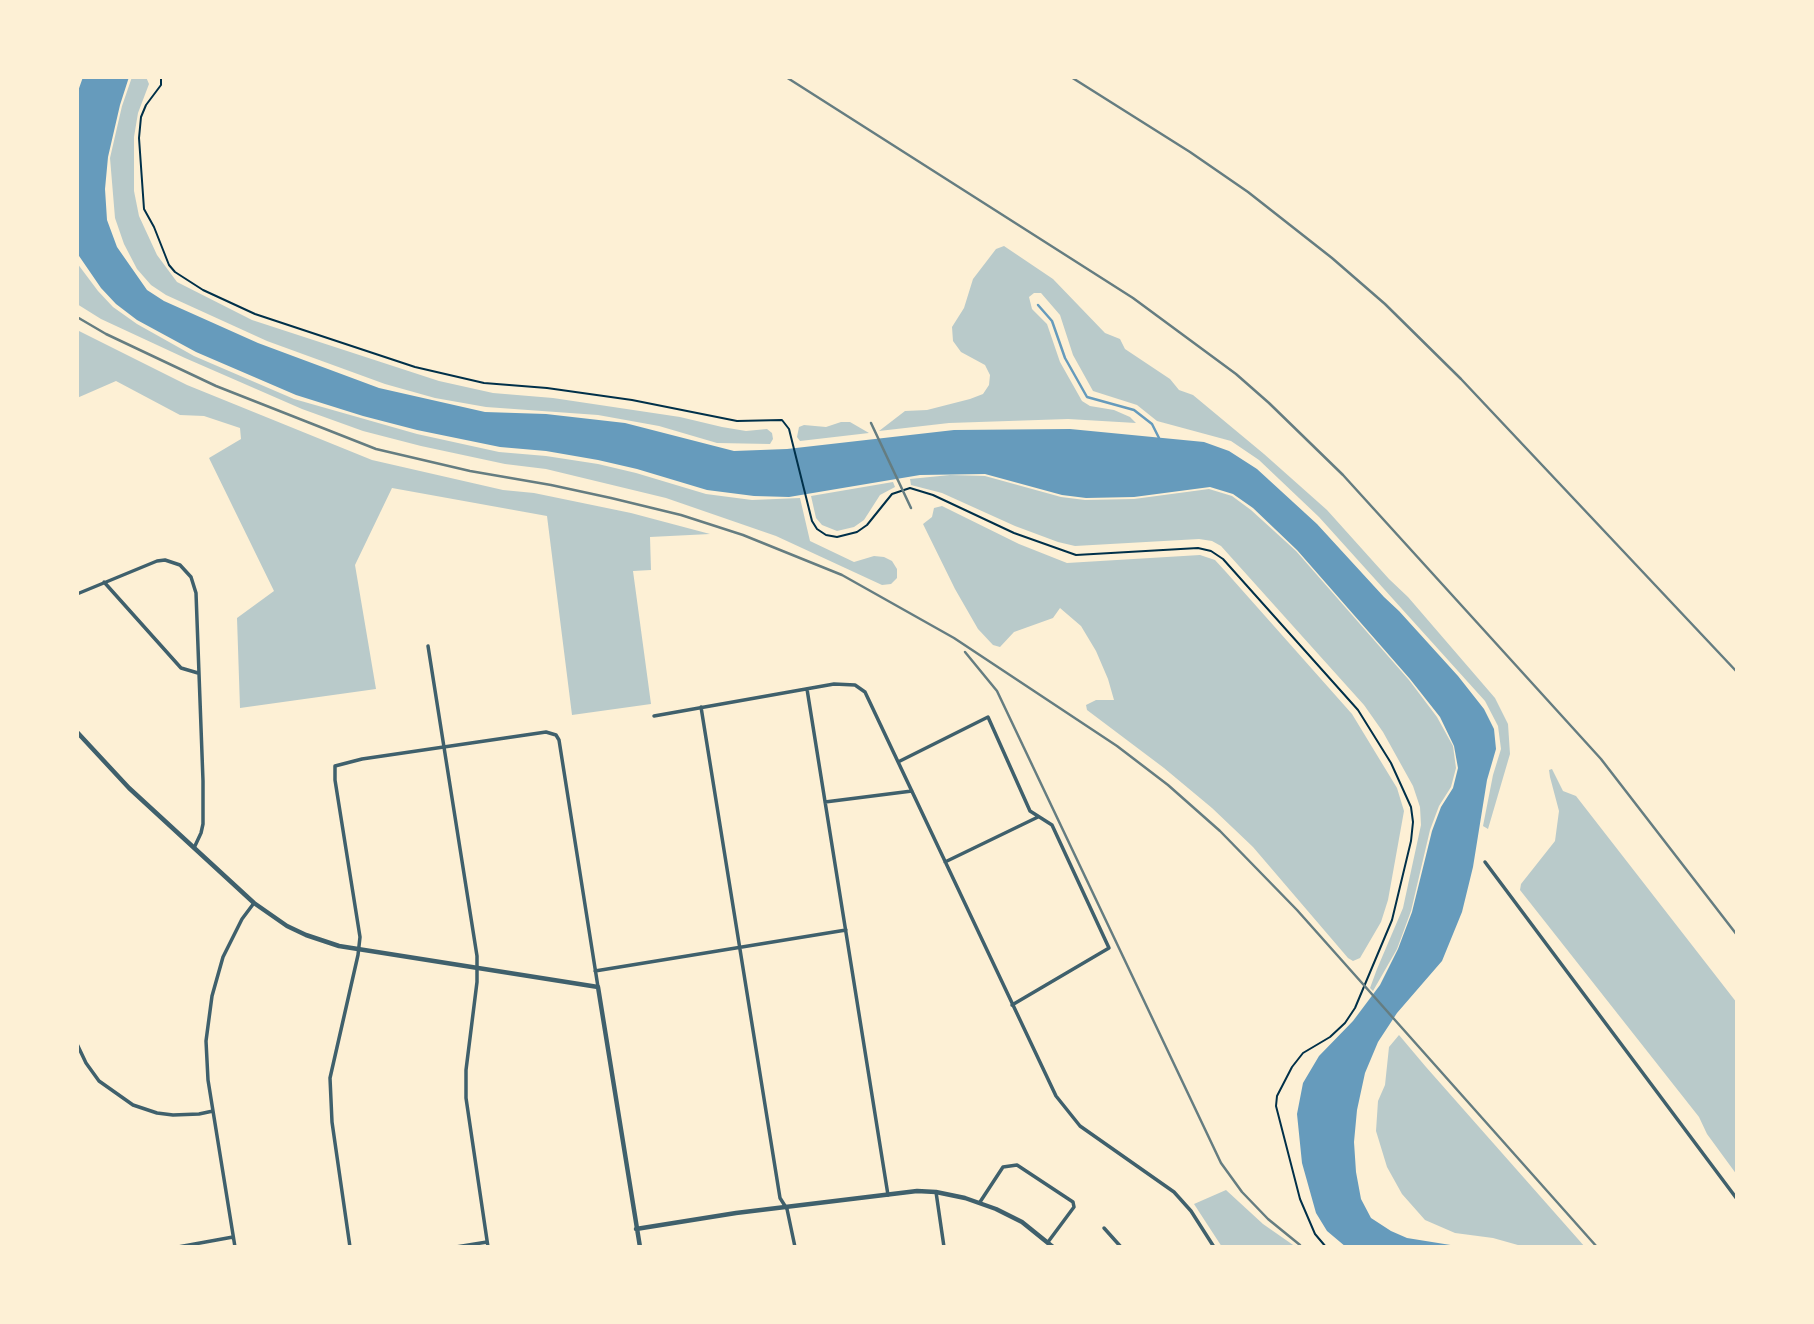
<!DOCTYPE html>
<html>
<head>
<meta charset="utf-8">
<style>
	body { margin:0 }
	#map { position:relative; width:1814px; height:1324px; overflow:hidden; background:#fdf0d5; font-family:"Space Grotesk",sans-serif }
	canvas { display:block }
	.frame { position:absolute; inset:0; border:79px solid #fdf0d5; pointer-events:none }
</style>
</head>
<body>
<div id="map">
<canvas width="1814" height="1324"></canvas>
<div class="frame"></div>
</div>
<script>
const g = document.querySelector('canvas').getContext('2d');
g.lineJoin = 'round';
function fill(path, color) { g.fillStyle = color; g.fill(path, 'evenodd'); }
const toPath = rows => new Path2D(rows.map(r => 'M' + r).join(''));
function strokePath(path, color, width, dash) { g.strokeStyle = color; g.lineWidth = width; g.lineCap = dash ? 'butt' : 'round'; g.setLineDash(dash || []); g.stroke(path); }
const green = toPath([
	[132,77,146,77,149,84,138,113,134,137,134,191,139,216,157,255,177,282,252,320,439,381,493,393,553,398,680,417,722,427,746,431,767,429,772,433,773,439,770,444,717,443,659,426,598,415,486,407,435,398,385,384,267,341,166,295,151,285,137,269,124,244,115,218,110,158,122,106],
	[1004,246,1053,279,1105,333,1120,339,1125,349,1170,379,1179,390,1193,395,1264,454,1327,510,1389,579,1408,597,1495,698,1508,724,1510,754,1488,829,1483,826,1493,775,1501,749,1498,726,1485,701,1319,517,1259,460,1231,441,1157,421,1137,405,1093,391,1073,355,1060,315,1041,293,1034,293,1029,297,1032,309,1047,324,1060,362,1082,401,1090,406,1114,410,1130,417,1136,423,1068,419,949,423,879,431,905,411,927,410,970,399,983,394,989,385,990,375,985,365,961,352,953,341,952,327,964,308,973,279,996,249],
	[77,263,98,291,113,307,137,324,194,356,294,399,417,434,499,452,546,456,598,464,636,473,706,494,752,500,800,498,810,541,854,562,874,556,884,557,892,561,897,569,897,578,891,584,882,585,776,536,666,498,546,469,505,464,421,446,363,431,302,409,185,358,101,319,77,304],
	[77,330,187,385,372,460,503,490,534,493,631,513,710,534,650,537,651,570,633,571,651,704,572,715,547,516,392,488,355,565,376,689,240,708,237,618,274,591,209,458,241,439,240,428,204,416,180,415,116,381,77,398],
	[841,422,850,422,869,433,800,441,797,437,799,427,804,425,826,427],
	[950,475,985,476,1061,497,1085,500,1134,499,1209,489,1232,496,1251,510,1296,551,1409,680,1437,717,1453,746,1456,768,1451,787,1439,806,1430,830,1411,911,1397,949,1373,991,1370,988,1377,969,1403,908,1421,825,1420,807,1413,786,1383,732,1364,705,1221,546,1212,541,1199,539,1075,546,1058,542,1015,526,942,493,911,485,910,479],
	[893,482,895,487,880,495,864,520,854,527,837,531,822,525,816,518,811,496],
	[942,506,1019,544,1067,563,1200,555,1215,560,1226,572,1352,714,1397,788,1404,811,1388,900,1381,922,1360,958,1353,961,1348,958,1253,847,1212,808,1164,768,1087,710,1086,705,1096,700,1114,700,1108,679,1096,651,1081,626,1060,608,1053,618,1014,632,1000,647,993,645,978,629,955,589,923,524,932,517,934,508],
	[1552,769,1563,791,1576,796,1737,1003,1737,1175,1707,1134,1699,1117,1520,890,1521,884,1555,841,1559,811,1550,777,1549,770],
	[1399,1035,1426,1067,1585,1247,1525,1247,1493,1238,1455,1233,1425,1220,1402,1194,1387,1167,1376,1131,1378,1101,1385,1085,1389,1047],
	[1226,1190,1263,1224,1296,1247,1222,1247,1194,1204]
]);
const water = toPath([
	[83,77,129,77,120,105,108,157,105,189,107,220,117,247,147,290,164,301,258,343,379,388,485,412,546,414,625,423,734,451,787,449,954,430,1070,429,1204,442,1229,451,1257,469,1317,524,1384,597,1399,611,1458,676,1484,709,1494,729,1496,749,1487,780,1473,867,1462,912,1442,961,1397,1013,1378,1042,1365,1073,1357,1110,1354,1142,1356,1172,1361,1199,1371,1218,1391,1231,1407,1238,1463,1247,1346,1247,1327,1231,1316,1213,1302,1163,1297,1114,1303,1083,1319,1056,1353,1021,1380,985,1398,949,1412,912,1432,831,1441,807,1453,788,1458,768,1454,746,1440,717,1410,679,1297,550,1253,508,1233,494,1210,487,1134,497,1086,498,1062,495,985,474,920,475,789,497,754,496,707,490,637,469,598,460,546,451,500,447,417,430,363,416,296,395,196,352,137,320,116,304,101,288,77,253,77,94]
]);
const stream = toPath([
	[1038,305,1052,321,1065,358,1087,397,1134,410,1152,424,1159,438]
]);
const path = toPath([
	[161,77,161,85,146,105,141,117,139,138,144,209,154,227,169,265,175,272,203,290,255,314,415,367,484,383,547,388,632,400,737,421,782,420,789,429,812,521,817,529,826,535,837,537,857,532,867,525,892,494,910,488,933,495,1014,533,1076,555,1198,548,1211,551,1223,559,1358,710,1391,763,1411,807,1413,822,1411,841,1392,920,1355,1008,1345,1023,1330,1037,1303,1053,1292,1067,1277,1096,1276,1106,1300,1199,1315,1234,1326,1247]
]);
const minor = toPath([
	[104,582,181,668,198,673],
	[77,594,157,561,165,560,180,565,191,577,196,593,203,781,203,824,201,833,194,848],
	[428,646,477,956,477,982,466,1070,466,1098,488,1247],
	[807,689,888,1195],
	[701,707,780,1198,787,1209,795,1247],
	[654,716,834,684,855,685,865,692,1056,1096,1080,1126,1174,1192,1191,1211,1214,1247],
	[898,762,988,717,1030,811,1052,825,1109,948,1012,1005],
	[825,802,912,791],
	[945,862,1038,817],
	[1485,862,1737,1199],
	[595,971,846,930],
	[77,1044,86,1063,99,1081,133,1105,157,1113,173,1115,199,1114,213,1111],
	[936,1192,944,1247],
	[980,1202,1003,1167,1017,1165,1073,1202,1074,1207,1048,1242],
	[1104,1228,1121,1247],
	[178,1247,233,1237],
	[235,1247,208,1080,206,1041,212,996,223,957,242,919,254,903],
	[350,1247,332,1122,330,1078,358,955,360,937,335,780,335,766,362,759,546,732,556,735,559,740,598,987],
	[456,1247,487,1242]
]);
const tertiary = toPath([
	[77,732,129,788,254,903,287,926,306,935,339,946,598,987,640,1247],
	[636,1229,736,1213,917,1191,936,1192,965,1198,996,1209,1022,1222,1053,1247]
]);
const rail = toPath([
	[786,77,1133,298,1236,374,1269,403,1343,475,1601,759,1737,935],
	[1071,77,1190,152,1248,192,1332,258,1385,304,1461,379,1737,672],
	[77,317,106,334,216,386,376,449,470,471,551,485,611,498,681,515,743,535,842,575,954,638,1117,746,1168,785,1220,831,1297,910,1597,1247],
	[871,423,911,508],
	[965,652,997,691,1221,1163,1242,1192,1268,1219,1300,1245]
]);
fill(green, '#b9caca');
fill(water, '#669bbc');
strokePath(stream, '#669bbc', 2.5);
strokePath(path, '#003049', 2);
strokePath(minor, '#3f606c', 3.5);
strokePath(tertiary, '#3f606c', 4.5);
strokePath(rail, '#657d81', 2.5);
</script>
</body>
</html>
